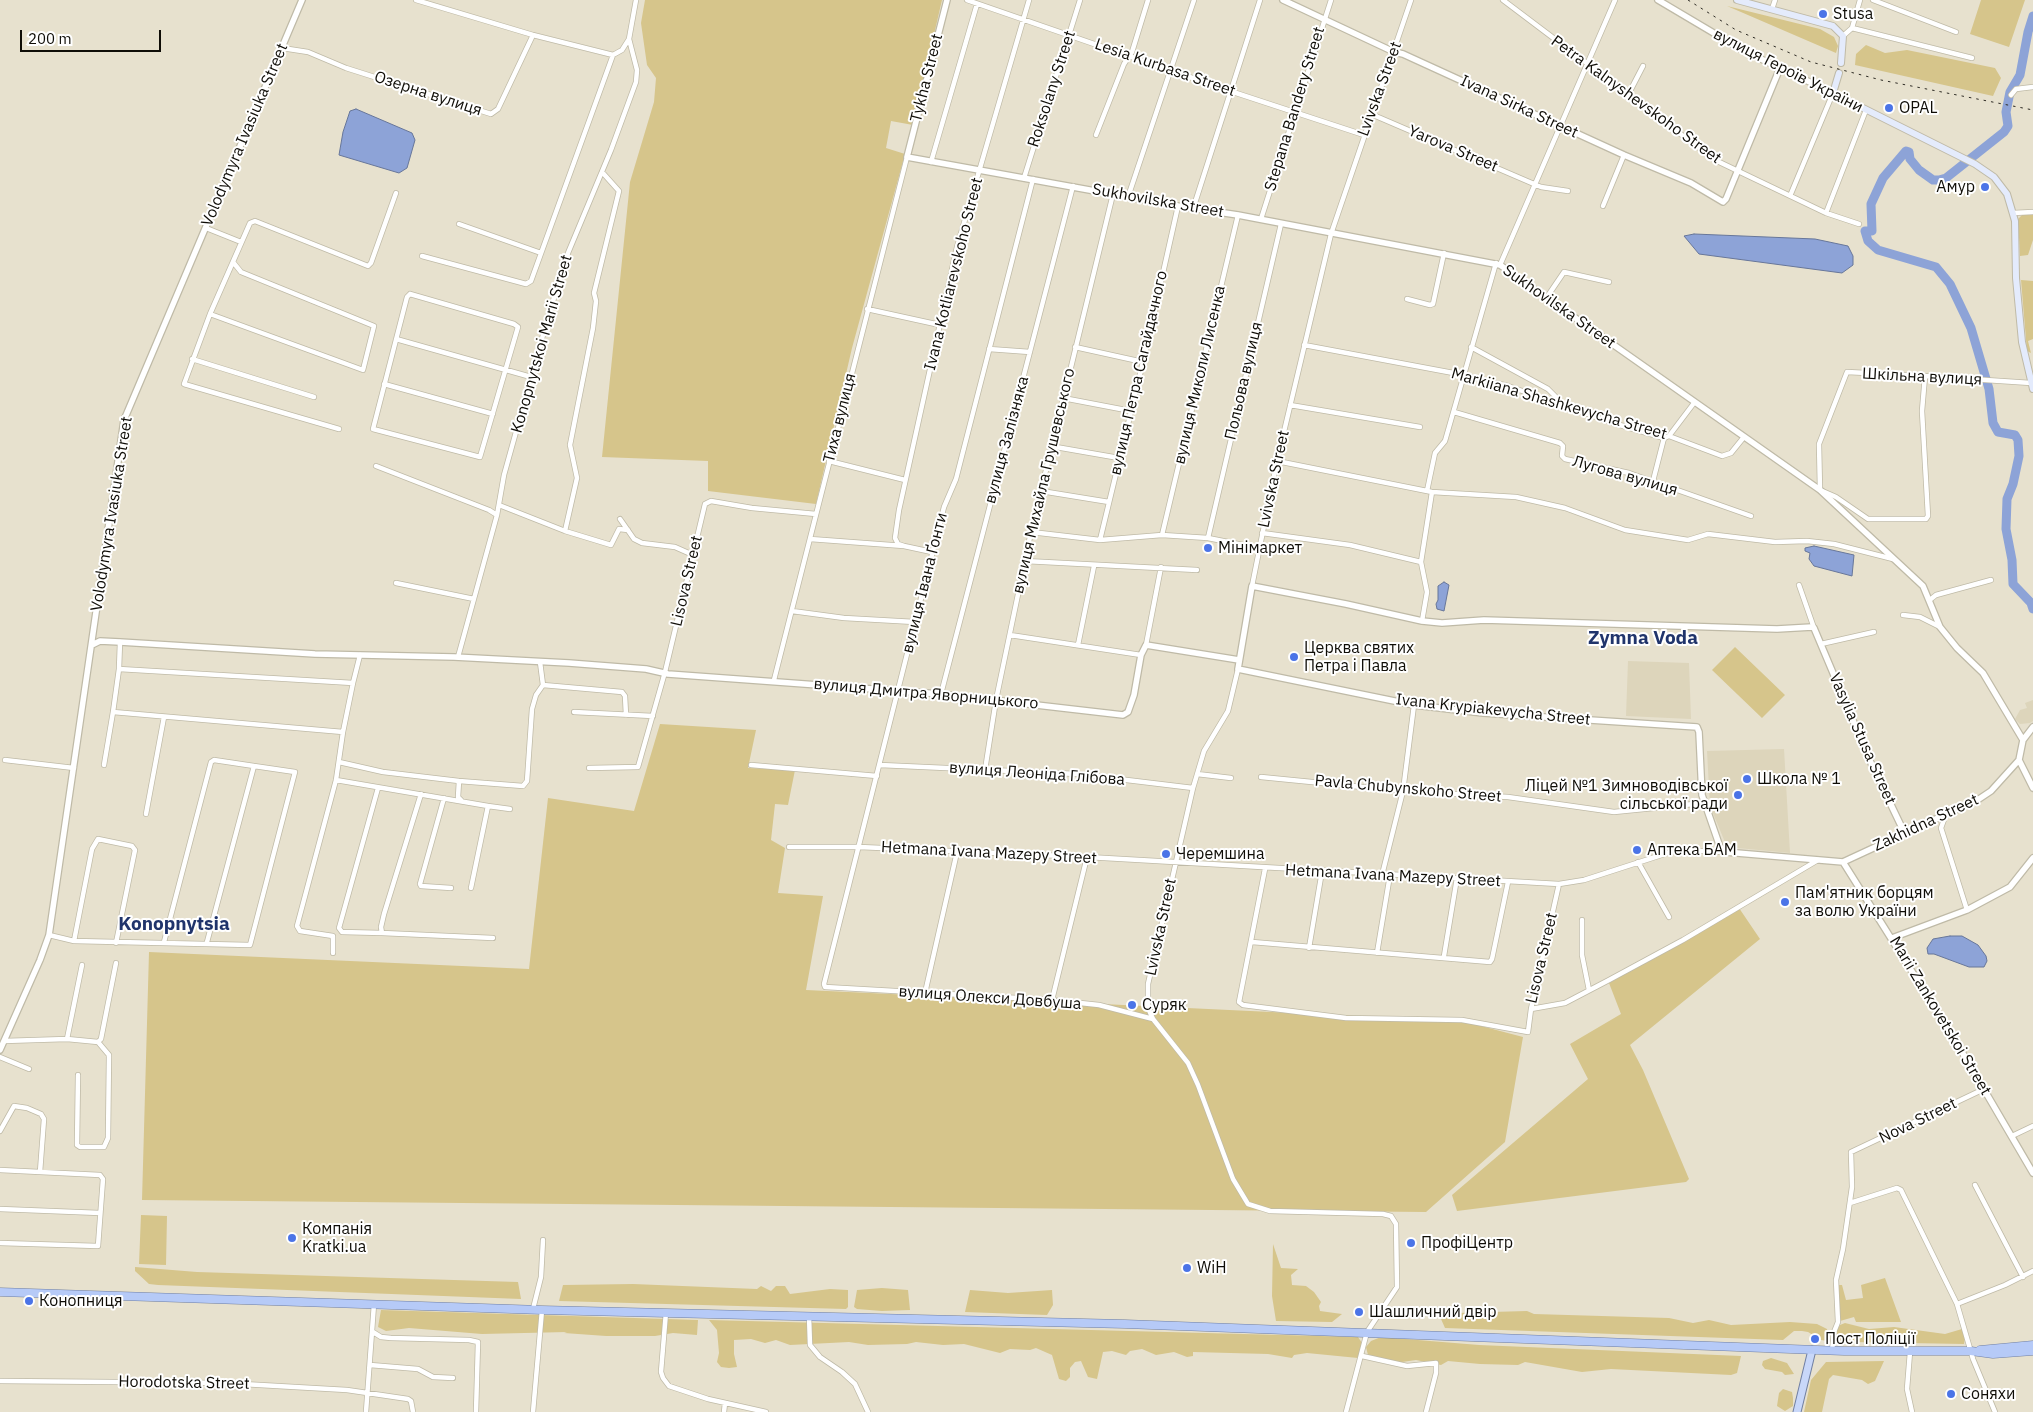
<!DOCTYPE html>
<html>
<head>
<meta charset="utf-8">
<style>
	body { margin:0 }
	#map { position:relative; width:2033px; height:1412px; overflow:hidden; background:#e7e1ce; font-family:"IBM Plex Sans",sans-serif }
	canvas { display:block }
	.scale { position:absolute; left:20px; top:30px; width:141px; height:22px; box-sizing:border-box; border:2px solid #0f0d07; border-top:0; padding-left:6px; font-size:15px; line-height:18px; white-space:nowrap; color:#0f0d07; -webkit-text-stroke:4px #fff; paint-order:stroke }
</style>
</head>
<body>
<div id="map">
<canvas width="2033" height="1412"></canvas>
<div class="scale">200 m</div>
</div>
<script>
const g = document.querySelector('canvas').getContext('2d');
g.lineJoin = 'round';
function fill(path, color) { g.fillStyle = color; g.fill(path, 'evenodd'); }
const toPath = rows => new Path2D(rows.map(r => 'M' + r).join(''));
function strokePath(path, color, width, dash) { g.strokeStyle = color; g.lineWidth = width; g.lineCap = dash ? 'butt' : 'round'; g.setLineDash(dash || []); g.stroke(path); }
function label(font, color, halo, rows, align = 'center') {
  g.font = font + ' "IBM Plex Sans",sans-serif'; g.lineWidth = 4; g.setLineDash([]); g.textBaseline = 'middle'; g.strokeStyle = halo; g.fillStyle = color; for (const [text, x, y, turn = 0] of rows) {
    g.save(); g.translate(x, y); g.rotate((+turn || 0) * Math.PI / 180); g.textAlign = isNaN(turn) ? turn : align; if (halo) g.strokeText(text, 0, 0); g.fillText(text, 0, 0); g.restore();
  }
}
const built = toPath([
	[1628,661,1689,663,1691,719,1626,716],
	[2033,700,2033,721,2030,723,2020,724,2015,719,2020,710,2027,708,2025,703],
	[1784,749,1790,853,1727,847,1710,806,1707,751]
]);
const green = toPath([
	[645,0,942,0,913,125,891,121,886,148,905,154,852,348,816,504,708,491,708,461,602,457,630,182,654,102,656,78,647,65,641,23],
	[1981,0,2025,0,2009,47,1970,34],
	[1727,6,1820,29,1834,37,1838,46,1836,53],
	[1866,45,1885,53,1907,50,1995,68,2001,78,1993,96,1855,65,1856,54],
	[2033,213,2033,240,2028,255,2020,256,2018,219,2023,214],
	[2021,280,2033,281,2033,339,2028,341,2031,353,2027,351],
	[1735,647,1785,695,1762,718,1712,670],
	[660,724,756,730,748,768,795,770,788,805,775,804,771,840,785,848,778,893,823,896,806,990,1462,1021,1523,1037,1505,1142,1426,1212,142,1200,149,952,529,969,548,798,634,811],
	[1739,908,1760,939,1630,1045,1643,1070,1689,1179,1686,1182,1457,1211,1452,1195,1588,1079,1570,1044,1621,1014,1609,983],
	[141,1215,167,1216,166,1265,139,1264],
	[1273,1244,1281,1268,1298,1269,1291,1275,1292,1285,1306,1286,1314,1292,1321,1302,1319,1306,1320,1311,1342,1314,1332,1322,1276,1321,1272,1296],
	[135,1267,197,1272,518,1282,521,1299,158,1285,149,1284,135,1271],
	[1885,1278,1901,1322,1856,1322,1854,1317,1840,1321,1837,1285,1842,1285,1846,1300,1863,1298,1861,1285],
	[633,1284,757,1289,761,1286,771,1291,776,1286,785,1286,790,1294,830,1289,848,1290,848,1307,846,1309,559,1301,563,1285],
	[882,1288,908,1290,910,1310,882,1311,857,1309,854,1307,857,1290],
	[970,1290,1008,1293,1052,1290,1053,1305,1047,1315,965,1312],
	[381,1310,698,1320,697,1335,673,1333,655,1336,606,1336,564,1333,567,1332,482,1334,409,1328,386,1331,378,1327],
	[1527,1311,1534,1314,1669,1318,1693,1323,1709,1320,1731,1325,1790,1322,1817,1324,1827,1329,1829,1338,1828,1341,1821,1340,1808,1332,1802,1331,1794,1331,1783,1340,1445,1328,1441,1319,1445,1314,1455,1313],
	[709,1320,1358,1337,1362,1343,1362,1354,1358,1358,1307,1353,1294,1355,1292,1358,1268,1354,1193,1352,1193,1356,1187,1357,1174,1352,1156,1355,1142,1349,1130,1351,1126,1355,1112,1351,1103,1352,1097,1379,1088,1377,1081,1361,1075,1362,1070,1368,1070,1377,1066,1381,1059,1379,1052,1355,1036,1348,1030,1350,1010,1349,1000,1353,964,1344,943,1345,916,1342,907,1344,868,1345,849,1342,790,1345,776,1340,765,1343,751,1339,734,1340,734,1354,737,1367,729,1368,721,1367,717,1362,719,1353,717,1330],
	[1845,1323,1869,1329,1894,1327,1945,1334,1962,1329,1966,1333,1964,1344,1850,1342,1850,1337,1847,1337,1842,1341,1838,1340,1835,1333,1840,1325],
	[1381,1337,1479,1345,1741,1356,1737,1373,1731,1375,1611,1369,1582,1372,1525,1362,1518,1365,1480,1364,1448,1361,1441,1365,1416,1360,1395,1363,1369,1359,1366,1347,1371,1341],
	[1771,1358,1787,1363,1794,1374,1785,1375,1782,1372,1765,1369,1762,1365,1763,1361],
	[1884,1361,1875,1381,1868,1384,1862,1380,1833,1375,1829,1379,1822,1412,1804,1412,1811,1380,1826,1362],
	[1783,1389,1792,1392,1793,1398,1793,1406,1785,1411,1777,1406,1779,1393]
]);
const water = toPath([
	[356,109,412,133,415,140,407,168,399,173,339,155,343,132,350,111,356,109],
	[1694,234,1815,239,1848,246,1853,256,1853,265,1842,273,1699,254,1684,236,1694,234],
	[1814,546,1854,555,1852,576,1814,566,1809,559,1810,553,1805,551,1805,548,1814,546],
	[1444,582,1449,585,1444,611,1437,609,1436,604,1438,600,1438,586,1444,582],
	[1950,936,1962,936,1978,945,1986,956,1987,961,1984,967,1969,967,1934,954,1928,954,1927,948,1933,939,1950,936]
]);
const river = toPath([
	[2033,16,2028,32,2020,75,2010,92,2006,112,2008,126,2004,132,1946,178,1939,180,1933,180,1919,170,1910,159,1909,152,1906,151,1883,178,1871,204,1872,231,1865,231,1868,241,1878,250,1936,267,1950,284,1971,328,1989,389,1993,423,1998,432,2015,435,2018,440,2019,456,2013,484,2007,499,2006,529,2012,560,2013,584,2031,603,2033,609]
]);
const minor = toPath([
	[416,0,533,35,613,55,622,50,629,39,636,0],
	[967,0,1230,91,1364,135],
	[1503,0,1715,160,1826,213,1859,224],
	[1873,0,1956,32],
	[1772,9,1775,0],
	[1852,28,1972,58],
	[1843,36,1852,28,1860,0],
	[282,48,308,52,346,68,491,114,498,109,533,35],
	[1628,95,1643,66],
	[2011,95,2016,89,2033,87],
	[1371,114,1541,187,1568,191],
	[1096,135,1124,64,1132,52,1148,0],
	[931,162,977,4],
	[602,172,619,191,594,293,596,301,593,328,570,445,577,478,565,531,611,545,619,529,628,530],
	[1024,178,1080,0],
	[1033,179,956,479,944,507,824,984,825,987,1052,1000,1099,1005,1153,1019],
	[1790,196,1833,93],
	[1128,197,1194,0],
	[1603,206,1624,155],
	[1193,209,1260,0],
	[1826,213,1866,110],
	[2013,213,2033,212],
	[1261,219,1331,0],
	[459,224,541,253],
	[206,228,241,242],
	[422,256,526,284,531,281,613,55],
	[233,262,241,272,374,326,363,370,210,314,250,223,255,221,368,266,371,263,396,193],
	[1500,265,1615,0],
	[410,294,514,324,518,327,480,457,373,429,407,297,410,294],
	[1547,297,1564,272,1609,282],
	[1407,299,1430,305,1433,304,1444,253],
	[867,309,940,325],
	[210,314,184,384,339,429],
	[396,339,531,377],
	[1304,345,1464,375,1508,386,1613,423,1664,438,1669,436,1722,456,1731,453,1744,437],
	[1075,347,1143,362],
	[1471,347,1548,389,1556,397,1555,403],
	[989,349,1030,352],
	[192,359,314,397],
	[1925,376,1922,411,1928,516,1926,519,1868,519,1836,497,1820,490,1819,444,1847,372,1925,376,2031,383],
	[384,384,493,414],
	[1063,398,1131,411],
	[1290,405,1420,427],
	[1454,412,1560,443,1563,446,1562,456,1565,459,1629,473,1751,516],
	[1669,436,1694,403],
	[1050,446,1119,458],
	[829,461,905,480],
	[1277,461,1432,492,1516,497,1565,508,1625,530,1688,540,1708,534,1775,542,1807,541,1834,544,1893,559],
	[376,466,489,510,497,515],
	[1653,481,1664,438],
	[1041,491,1109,502],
	[1427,491,1435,453,1445,441,1496,263],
	[499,505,565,531],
	[620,519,634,539,642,543,675,547,693,555],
	[1031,532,1100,540,1162,535,1208,538,1258,548],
	[1262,533,1350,545,1421,562],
	[1162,535,1238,215],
	[1208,538,1281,224],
	[810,539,904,546,932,552],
	[1100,540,1143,362,1178,206],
	[904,546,898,544,895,538,899,510,957,247,1029,0],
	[1025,561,1197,570],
	[396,583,474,599],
	[1799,585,1814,628],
	[1252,586,1277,461,1331,234,1411,0],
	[1931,599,1936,595,1991,580],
	[792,611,844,618,915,622],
	[1903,615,1920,617,1940,627],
	[1422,621,1427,592,1421,562,1432,492],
	[1010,635,1141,655],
	[1821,644,1874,632],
	[1078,645,1094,566],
	[1146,645,1161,567],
	[458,657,497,515,504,475,548,317,568,253,611,150,636,82,637,70,629,39],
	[540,662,543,685],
	[119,669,353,683,343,732,113,712,119,669,120,642],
	[1238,669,1228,711,1204,751,1193,788,1148,984,1148,1008,1153,1019,1188,1063,1198,1085,1233,1179,1248,1204,1270,1211,1383,1214,1391,1216,1396,1224,1397,1287,1367,1332,1346,1412],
	[774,680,907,157],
	[353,683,360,655],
	[941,694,1073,186],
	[574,712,653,716],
	[5,760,74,768],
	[339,762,383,772,459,781,523,786,527,781,532,709,536,695,543,685,622,692,625,696,626,715],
	[104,765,113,712],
	[751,765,877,776],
	[880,765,1077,774,1193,788],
	[589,768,638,767,665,672,705,504,711,501,752,508,816,514],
	[985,770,996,700,1031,532,1113,194],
	[1197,774,1231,778],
	[1261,777,1403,791,1508,797,1614,812,1704,803],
	[336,780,488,806,471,888],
	[459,781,458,797,461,800],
	[378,788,339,928,342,932,382,933,381,927,384,914,421,794],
	[444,798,420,884,421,886,451,888],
	[488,806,510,809],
	[146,814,164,717],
	[1946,814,1941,828,1967,910],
	[789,847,859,847,1087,857,1559,884,1584,880,1677,850,1725,852],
	[1638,862,1669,917],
	[1265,869,1239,1002,1243,1005,1346,1018,1462,1020,1528,1032,1531,1009,1559,884],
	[1382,875,1403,791,1414,705],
	[1582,920,1582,955,1589,990],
	[382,933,493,938],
	[49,935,74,941,250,945,295,772,254,766],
	[74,941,92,849,98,839,132,846,135,850,116,943],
	[164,942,211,762,214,760,254,766,207,942],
	[1252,942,1490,962,1492,959,1508,882],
	[1309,948,1322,871],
	[333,953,333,936,300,931,297,926,336,780,343,732],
	[1377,953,1390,875],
	[1444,956,1457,878],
	[925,993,957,852],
	[1052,1000,1087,857],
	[1531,1009,1565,1003,1609,980,1683,940,1818,860],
	[67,1039,82,965],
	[4,1041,67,1039,98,1042,109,1055,108,1138,104,1147,80,1147,77,1145,78,1075],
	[98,1042,101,1039,116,963],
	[0,1057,29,1069],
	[0,1131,14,1106,27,1108,41,1114,44,1119,40,1172],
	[2012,1136,2033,1126],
	[0,1170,100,1175,103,1179,98,1246,0,1243],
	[1975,1185,2023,1277],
	[1850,1203,1897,1188,1901,1190,1957,1304,1973,1359,1995,1412],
	[0,1209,100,1213],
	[1957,1304,2005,1285,2033,1271],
	[533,1309,541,1277,543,1240],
	[666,1312,661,1372,663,1378,669,1386,708,1399,766,1412],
	[809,1316,810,1345,820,1357,842,1372,855,1384,868,1412],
	[373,1332,381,1337,391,1338,469,1340,478,1342,476,1412],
	[1832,1351,1834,1332,1838,1322,1836,1280,1843,1249,1852,1187,1851,1152,1984,1089],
	[1910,1352,1907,1389,1912,1412],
	[1362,1356,1407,1366,1436,1363,1436,1373,1426,1412],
	[370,1365,418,1369,433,1377,453,1378],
	[0,1381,225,1383,347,1390,408,1399,411,1401,413,1412],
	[366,1412,374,1304],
	[533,1412,542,1310],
	[724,1412,725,1403]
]);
const tertiary = toPath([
	[947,0,907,157,1178,206,1238,215,1500,265,1820,490,1923,586,1940,627,1957,648,1983,673,2023,740],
	[1283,0,1394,52,1403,54,1624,155,1691,183,1723,202,1726,199,1780,68],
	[1658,0,1744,51,1833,93],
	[92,645,100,641,120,642,315,654,454,657,569,663,646,669,668,674,941,694,1123,715,1128,712,1134,695,1141,655,1146,645,1239,660],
	[2019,760,2033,788],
	[1843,862,1725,852,1720,847,1702,795,1699,732,1697,727,1483,713,1414,705,1238,669,1252,586,1346,604,1422,621,1442,623,1484,620,1777,629,1812,627,1814,628,1871,763,1904,832],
	[1843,862,1955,1040,2033,1173],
	[1843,862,1979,799,1991,791,2019,760,2023,740,2033,727],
	[1892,938,1967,910,2010,887,2033,858],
	[0,1050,40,960,49,935,124,420,302,0]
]);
const secondary = toPath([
	[1737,0,1833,26,1843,36,1841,63],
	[1839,73,1833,93,1975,164,1994,177,2007,194,2015,221,2016,278,2022,342,2033,389]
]);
const primary = toPath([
	[1797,1412,1812,1350]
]);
const trunk = toPath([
	[0,1292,542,1310,1125,1324,1844,1351,1971,1351,1993,1354,2033,1351],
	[1980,1350,2033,1345]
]);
const rail = toPath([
	[1688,0,1736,30,1811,62,1881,80,2033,110]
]);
const markers = [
	[1823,14,5,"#4b74e7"],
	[1889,108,5,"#4b74e7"],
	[1985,187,5,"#4b74e7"],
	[1208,548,5,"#4b74e7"],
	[1294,657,5,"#4b74e7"],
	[1747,779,5,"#4b74e7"],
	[1738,795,5,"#4b74e7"],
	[1637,850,5,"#4b74e7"],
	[1166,854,5,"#4b74e7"],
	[1785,902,5,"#4b74e7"],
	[1132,1005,5,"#4b74e7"],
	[292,1238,5,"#4b74e7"],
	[1411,1243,5,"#4b74e7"],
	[1187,1268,5,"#4b74e7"],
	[29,1301,5,"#4b74e7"],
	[1359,1312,5,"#4b74e7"],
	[1815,1339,5,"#4b74e7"],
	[1951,1394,5,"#4b74e7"]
];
const poiNames = [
	["Stusa",1833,14],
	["OPAL",1899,108],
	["Амур",1975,187,"right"],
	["Мінімаркет",1218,548],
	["Церква святих",1304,648],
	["Петра і Павла",1304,666],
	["Школа № 1",1757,779],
	["Ліцей №1 Зимноводівської",1728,786,"right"],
	["сільської ради",1728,804,"right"],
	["Аптека БАМ",1647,850],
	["Черемшина",1176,854],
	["Пам'ятник борцям",1795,893],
	["за волю України",1795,911],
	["Суряк",1142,1005],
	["Компанія",302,1229],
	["Kratki.ua",302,1247],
	["ПрофіЦентр",1421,1243],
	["WiH",1197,1268],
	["Конопниця",39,1301],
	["Шашличний двір",1369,1312],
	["Пост Поліції",1825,1339],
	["Соняхи",1961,1394]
];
const streetNames = [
	["Lesia Kurbasa Street",1165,68,19],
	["вулиця Героїв України",1788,71,27],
	["Tykha Street",927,78,-76],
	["Roksolany Street",1052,89,-72],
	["Lvivska Street",1380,89,-70],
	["Озерна вулиця",428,94,18],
	["Petra Kalnyshevskoho Street",1636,100,36],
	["Ivana Sirka Street",1519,107,25],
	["Stepana Bandery Street",1295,109,-73],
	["Volodymyra Ivasiuka Street",245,135,-67],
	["Yarova Street",1453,149,23],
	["Sukhovilska Street",1158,201,10],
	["Ivana Kotliarevskoho Street",954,274,-76],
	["Sukhovilska Street",1559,307,35],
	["Konopnytskoi Marii Street",542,344,-74],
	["вулиця Петра Сагайдачного",1139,373,-77],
	["вулиця Миколи Лисенка",1200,375,-77],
	["Шкільна вулиця",1922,377,3],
	["Польова вулиця",1244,381,-77],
	["Markiiana Shashkevycha Street",1559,404,16],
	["Тиха вулиця",840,418,-76],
	["вулиця Залізняка",1007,440,-75],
	["Лугова вулиця",1625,476,16],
	["Lvivska Street",1274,479,-78],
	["вулиця Михайла Грушевського",1044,481,-77],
	["Volodymyra Ivasiuka Street",112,514,-81],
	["Lisova Street",687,581,-77],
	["вулиця Івана Ґонти",925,583,-76],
	["вулиця Дмитра Яворницького",926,694,5],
	["Ivana Krypiakevycha Street",1493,710,6],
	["Vasylia Stusa Street",1862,739,66],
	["вулиця Леоніда Глібова",1037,774,4],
	["Pavla Chubynskoho Street",1408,789,5],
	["Zakhidna Street",1926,823,-25],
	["Hetmana Ivana Mazepy Street",989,853,3],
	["Hetmana Ivana Mazepy Street",1393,876,3],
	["Lvivska Street",1161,927,-78],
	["Lisova Street",1542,958,-77],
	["вулиця Олекси Довбуша",990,998,4],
	["Marii Zankovetskoi Street",1940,1016,59],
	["Nova Street",1918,1121,-26],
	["Horodotska Street",184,1383,1]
];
const quarterNames = [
	["Zymna Voda",1643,639],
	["Konopnytsia",174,925]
];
fill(built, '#ddd5bb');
fill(green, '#d6c58b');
fill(water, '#8da3d7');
strokePath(water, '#677699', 1);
strokePath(river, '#8da3d7', 9);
strokePath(minor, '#bfbaa7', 6);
strokePath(tertiary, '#bfbaa7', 8);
strokePath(secondary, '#bfbaa7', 8);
strokePath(primary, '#707fa2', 9);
strokePath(trunk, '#707fa2', 9);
strokePath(minor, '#fff', 4.5);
strokePath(tertiary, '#fff', 5.5);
strokePath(secondary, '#e4ebfc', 6);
strokePath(primary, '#c8d7f9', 7);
strokePath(trunk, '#b6caf7', 8);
strokePath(rail, '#2d2a23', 1, [2.5, 5]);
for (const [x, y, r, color] of markers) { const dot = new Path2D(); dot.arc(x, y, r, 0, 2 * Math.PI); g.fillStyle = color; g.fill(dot); strokePath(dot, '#fff', 2); }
label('16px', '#0f0d07', '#fff', poiNames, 'left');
label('16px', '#0f0d07', '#fff', streetNames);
label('bold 19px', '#20346b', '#fff', quarterNames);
</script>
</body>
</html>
